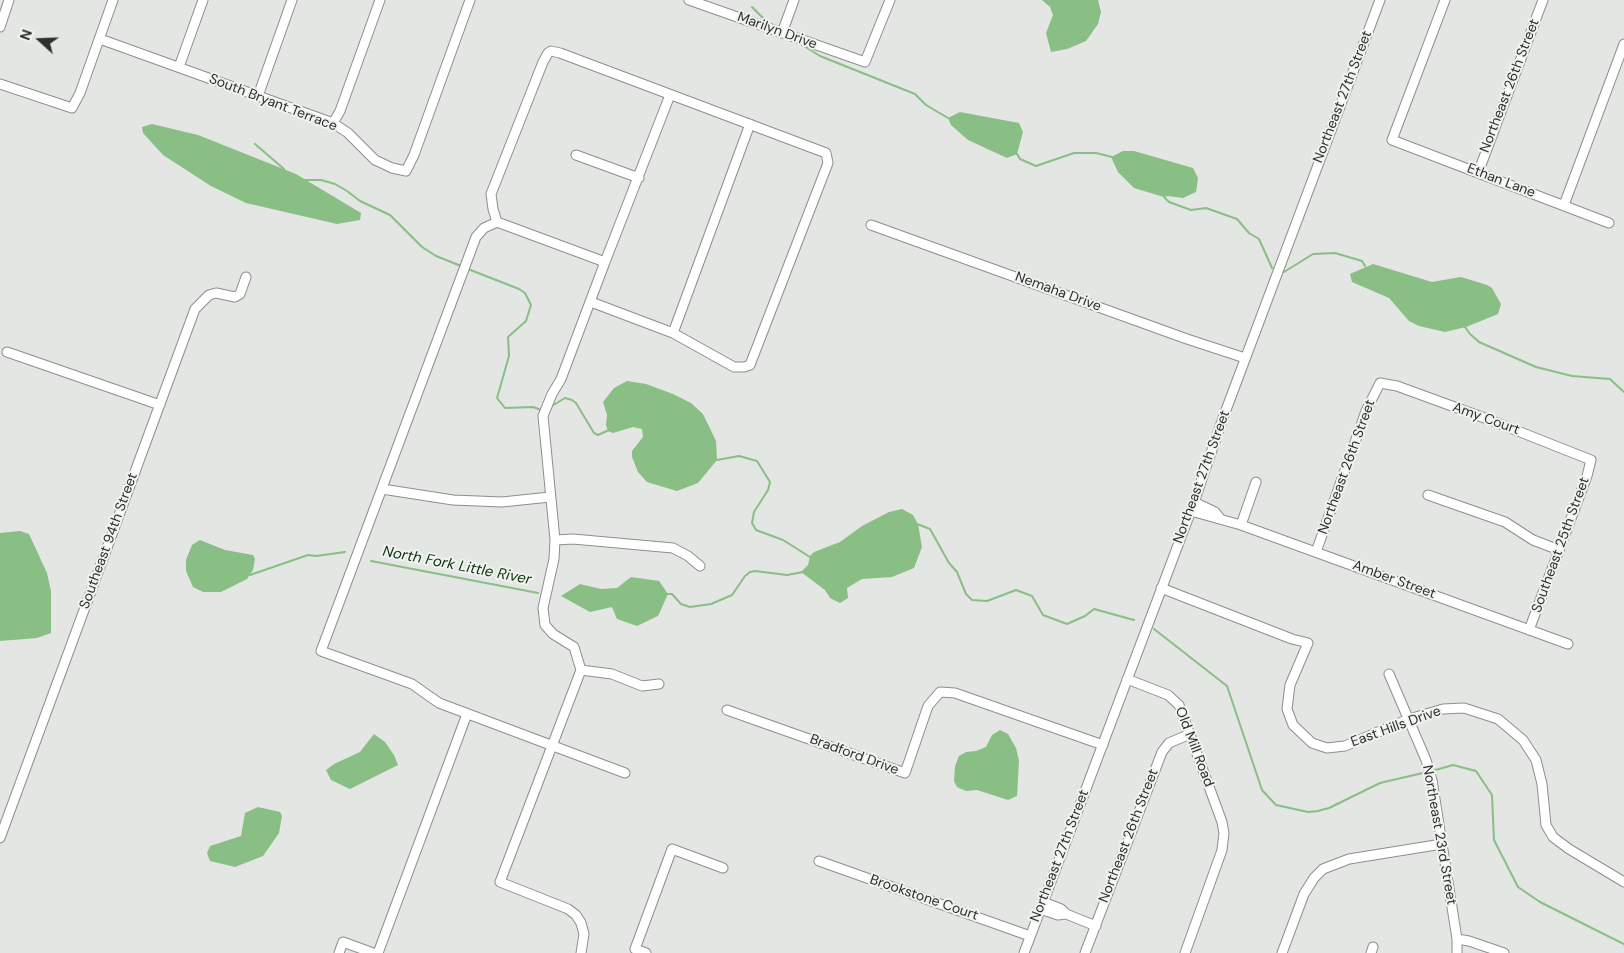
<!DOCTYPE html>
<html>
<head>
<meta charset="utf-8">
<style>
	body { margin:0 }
	#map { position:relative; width:1624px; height:953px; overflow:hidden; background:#e3e6e2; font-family:"DM Sans",sans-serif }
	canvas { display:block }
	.north { position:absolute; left:15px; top:15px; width:50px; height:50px; -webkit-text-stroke:4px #f0f3f0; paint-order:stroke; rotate:290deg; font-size:14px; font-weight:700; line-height:20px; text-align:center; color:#2d2e2d }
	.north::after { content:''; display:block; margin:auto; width:18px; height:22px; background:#2d2e2d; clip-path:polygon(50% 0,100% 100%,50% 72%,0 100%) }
</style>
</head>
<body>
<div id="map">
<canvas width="1624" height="953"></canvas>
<div class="north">N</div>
</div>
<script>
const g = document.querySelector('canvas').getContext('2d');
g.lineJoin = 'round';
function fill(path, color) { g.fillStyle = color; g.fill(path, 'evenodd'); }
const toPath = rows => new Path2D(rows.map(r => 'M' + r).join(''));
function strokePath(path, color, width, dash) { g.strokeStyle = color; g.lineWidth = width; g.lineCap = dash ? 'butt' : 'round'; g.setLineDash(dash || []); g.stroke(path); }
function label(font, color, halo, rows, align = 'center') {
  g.font = font + ' "DM Sans",sans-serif'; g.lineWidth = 4; g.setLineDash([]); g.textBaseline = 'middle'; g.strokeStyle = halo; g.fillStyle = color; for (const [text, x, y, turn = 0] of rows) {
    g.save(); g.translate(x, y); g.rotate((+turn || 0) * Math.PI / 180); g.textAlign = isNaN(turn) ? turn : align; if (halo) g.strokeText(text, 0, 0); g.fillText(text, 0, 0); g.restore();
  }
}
const water = toPath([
	[1042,0,1098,0,1101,12,1098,24,1086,41,1067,49,1051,52,1046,33,1053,15,1050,7],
	[960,112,1019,123,1023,132,1017,154,1007,158,968,140,951,125,948,118],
	[152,124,198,135,296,174,361,213,360,220,337,224,246,203,211,186,163,155,143,133,142,127],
	[1123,151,1134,151,1193,168,1198,178,1196,192,1183,198,1168,196,1164,197,1134,188,1118,172,1111,157],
	[1373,264,1432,282,1461,277,1487,285,1492,288,1501,304,1498,314,1466,327,1445,332,1419,326,1409,321,1389,298,1352,282,1350,274],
	[627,381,646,384,673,394,691,403,703,414,716,441,717,460,698,483,677,491,647,482,638,472,632,457,632,451,643,437,642,429,633,427,613,433,608,431,606,425,607,415,603,402,614,388],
	[902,509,913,515,918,524,922,547,914,568,892,577,862,579,847,588,848,598,840,603,830,598,825,590,801,572,808,565,810,556,814,552,840,542,862,526,889,512],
	[20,531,29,534,47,573,51,591,51,633,37,638,0,641,0,533],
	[200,540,225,550,253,555,255,559,253,570,247,579,221,592,203,592,193,587,186,571,186,560,192,545],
	[631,577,659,581,668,594,658,616,637,626,617,619,612,607,590,612,561,596,580,584,601,589,617,588],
	[1000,730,1008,734,1016,748,1019,761,1017,796,1008,800,977,790,966,791,957,787,954,781,955,766,959,756,966,752,976,751,986,747,992,735],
	[374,734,385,742,394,755,398,765,350,789,331,780,326,770,334,764,360,752],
	[258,807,280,812,282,816,279,833,263,856,235,867,210,861,207,853,210,846,241,836,245,813]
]);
const stream = toPath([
	[752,7,769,24],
	[801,44,820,56,915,94,926,105,948,118],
	[255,144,284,169],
	[1017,154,1020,159,1036,166,1074,153,1096,153,1112,157],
	[304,180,321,180,335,184,347,191,360,201,390,215,422,247,436,256,461,266],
	[1164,197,1169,202,1191,210,1206,208,1237,219,1249,233,1259,239,1272,268],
	[468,269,519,289,525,293,531,305,526,321,508,337,509,356,497,398,505,408,533,407,541,410],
	[1284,272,1313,254,1335,253,1362,261,1365,266],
	[1465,327,1470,334,1479,342,1536,367,1572,376,1610,379,1624,392],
	[550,407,565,398,572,400,576,403,594,433,598,435,609,430],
	[717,460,739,456,757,461,770,482,768,490,754,512,752,523,756,530,783,540,810,557],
	[917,524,930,529,949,563,957,572,966,594,972,600,987,601,1016,590,1032,596,1043,615,1067,624,1085,616,1094,609,1134,620],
	[371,561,538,593],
	[250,575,308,555,316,556,345,552],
	[665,594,672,594,681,604,690,607,711,604,732,595,745,576,750,572,755,571,787,575,803,572],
	[1154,629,1227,686,1262,790,1276,805,1308,812,1318,811,1329,808,1380,783,1427,772],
	[1432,771,1453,765,1476,771,1492,795,1494,840,1518,887,1540,902,1624,944]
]);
const minor = toPath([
	[689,0,865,62,890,0],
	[1445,0,1392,140,1609,223],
	[0,27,9,0],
	[782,33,794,0],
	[100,39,333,123,348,133,375,160,392,168,406,171,414,155,470,0],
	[179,67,203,0],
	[0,84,72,108,80,93,113,0],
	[258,96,292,0],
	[333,123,340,111,380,0],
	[576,155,639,178],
	[1478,173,1543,0],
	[1564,205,1624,44],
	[497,222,493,209,491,194,543,62,548,53,551,51,560,53,826,153,828,163,750,365,744,367,734,367,673,333,591,302],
	[871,225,1187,339,1245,358],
	[605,262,670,95],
	[673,333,750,124],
	[7,352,160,405],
	[382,489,453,500,502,502,550,497],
	[1428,495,1505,522,1533,540,1559,550],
	[1194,502,1215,512,1219,517],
	[1191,511,1241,525,1568,644],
	[1241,525,1256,482],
	[555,540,573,539,673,548,688,556,700,566],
	[1316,552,1366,411,1380,383,1397,386,1490,420,1591,460,1587,476,1529,630],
	[1161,588,1292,639,1308,643,1290,685,1287,709,1293,725,1312,743,1327,748,1345,746,1409,719,1443,709,1464,708,1498,719,1523,740,1536,760,1542,784,1546,825,1553,837,1569,849,1624,882],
	[581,670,574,647,553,634,545,625,543,608,554,559,555,540,543,416,552,394,561,379,605,262,497,222,484,228,476,237,321,651,412,684,439,703,625,773],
	[1389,674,1426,760,1432,780,1457,939,1457,953],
	[1127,679,1168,695,1179,705,1222,822,1224,833,1222,850,1185,953],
	[727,710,905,773,928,706,940,692,955,693,1103,745],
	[0,838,195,309,209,295,216,293,235,297,240,294,246,277],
	[819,861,1030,936],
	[1043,902,1061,909,1066,914,1096,926],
	[1040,909,1058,915,1066,914],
	[1457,939,1469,941,1504,953],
	[339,953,343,942,373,953],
	[378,953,467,714],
	[581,953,584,934,581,923,576,915,568,909,500,882,581,670,612,674,642,686,659,684],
	[646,953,635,949,672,849,723,868],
	[1024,953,1192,508,1223,418,1380,0],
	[1085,953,1162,752,1169,743,1190,734],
	[1282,953,1304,894,1314,878,1323,869,1349,859,1442,844],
	[1371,953,1373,947]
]);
const streetNames = [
	["Marilyn Drive",777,31,20],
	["Northeast 26th Street",1510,86,-69],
	["Northeast 27th Street",1343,97,-69],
	["South Bryant Terrace",273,103,21],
	["Ethan Lane",1501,181,21],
	["Nemaha Drive",1058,292,20],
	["Amy Court",1486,419,20],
	["Northeast 26th Street",1347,467,-70],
	["Northeast 27th Street",1202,477,-70],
	["Southeast 94th Street",109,541,-70],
	["Southeast 25th Street",1561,545,-70],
	["Amber Street",1394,580,20],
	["East Hills Drive",1396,727,-20],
	["Old Mill Road",1194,747,69],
	["Bradford Drive",854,755,20],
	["Northeast 23rd Street",1439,835,80],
	["Northeast 26th Street",1129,836,-69],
	["Northeast 27th Street",1060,856,-69],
	["Brookstone Court",924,898,19]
];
const waterNames = [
	["North Fork Little River",457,566,11]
];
fill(water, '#89be85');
strokePath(stream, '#89be85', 2);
strokePath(minor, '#8c8f8c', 11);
strokePath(minor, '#fff', 9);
label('14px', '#2d2e2d', '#f0f3f0', streetNames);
label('italic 15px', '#0e340d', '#f0f3f0', waterNames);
</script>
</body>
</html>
